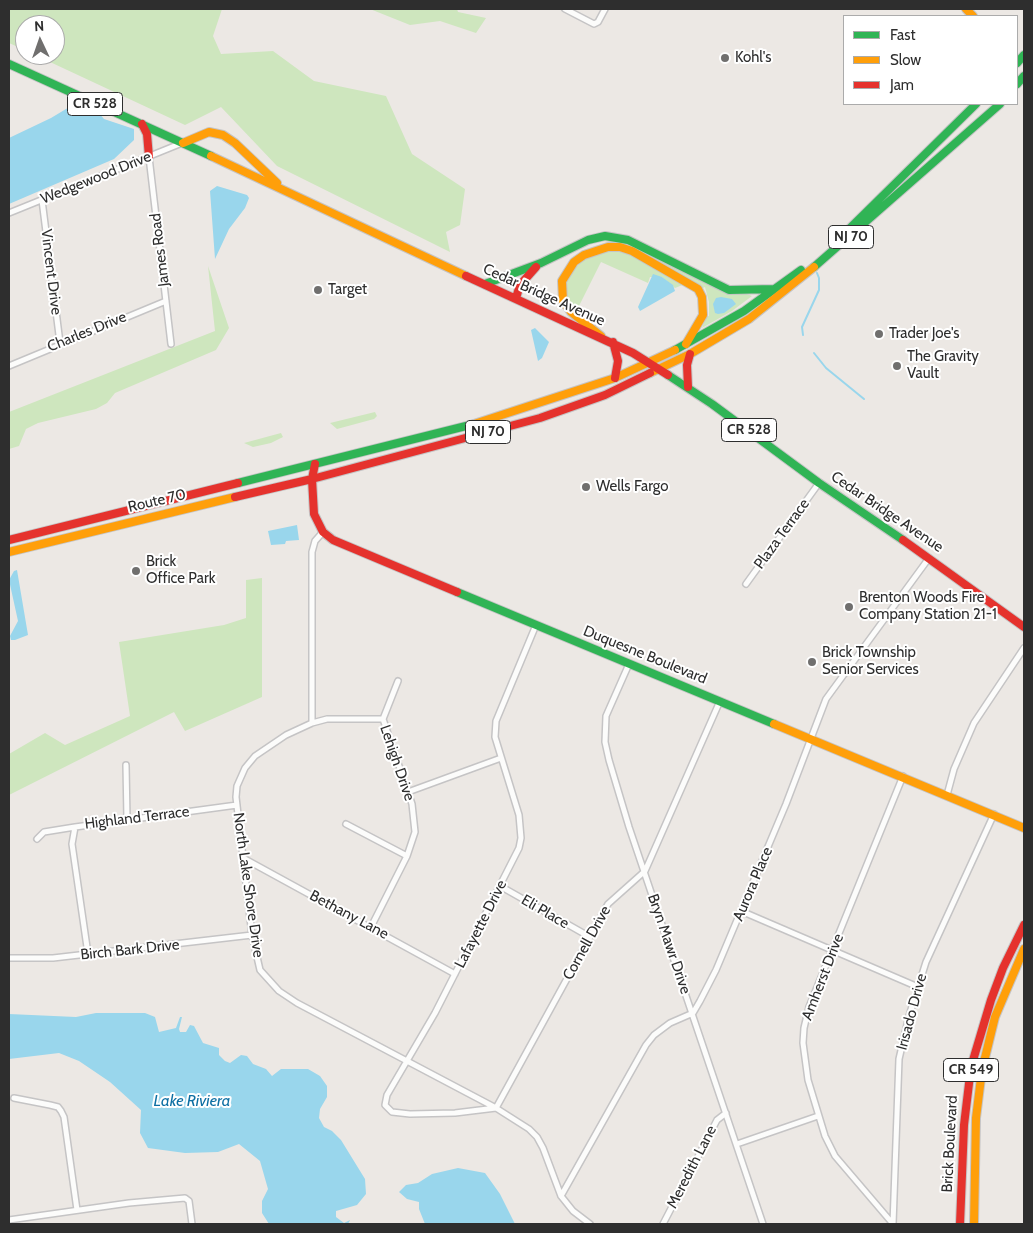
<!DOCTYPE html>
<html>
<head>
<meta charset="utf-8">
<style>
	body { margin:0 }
	#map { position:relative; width:1033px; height:1233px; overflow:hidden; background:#ece8e4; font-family:Cabin,sans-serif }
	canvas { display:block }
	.frame { position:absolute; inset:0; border:10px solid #2e2e2e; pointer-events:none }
	.legend { position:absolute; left:843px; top:15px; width:175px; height:90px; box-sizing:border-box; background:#fff; border:1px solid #ababab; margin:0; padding:6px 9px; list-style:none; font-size:15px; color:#2e2e2e }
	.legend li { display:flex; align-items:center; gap:10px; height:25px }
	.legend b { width:25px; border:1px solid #ababab }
	.north { position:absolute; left:15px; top:15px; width:50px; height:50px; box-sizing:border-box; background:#fff; border:1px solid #ababab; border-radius:50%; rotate:357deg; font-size:14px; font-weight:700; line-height:20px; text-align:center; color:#2e2e2e }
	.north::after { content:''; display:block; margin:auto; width:18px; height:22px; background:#706f6e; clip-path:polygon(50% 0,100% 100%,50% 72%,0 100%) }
</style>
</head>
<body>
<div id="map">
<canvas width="1033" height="1233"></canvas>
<div class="frame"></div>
<ul class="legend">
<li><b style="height:6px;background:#30b455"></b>Fast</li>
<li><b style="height:6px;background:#ff9f0a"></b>Slow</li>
<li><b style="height:6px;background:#e5322d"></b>Jam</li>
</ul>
<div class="north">N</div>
</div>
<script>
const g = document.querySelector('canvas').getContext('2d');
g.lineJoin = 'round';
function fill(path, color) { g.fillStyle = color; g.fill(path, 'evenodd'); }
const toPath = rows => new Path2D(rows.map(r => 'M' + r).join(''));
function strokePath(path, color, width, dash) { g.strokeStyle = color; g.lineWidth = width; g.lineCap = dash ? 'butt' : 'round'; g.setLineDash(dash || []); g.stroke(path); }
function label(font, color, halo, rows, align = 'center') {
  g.font = font + ' Cabin,sans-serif'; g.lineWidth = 4; g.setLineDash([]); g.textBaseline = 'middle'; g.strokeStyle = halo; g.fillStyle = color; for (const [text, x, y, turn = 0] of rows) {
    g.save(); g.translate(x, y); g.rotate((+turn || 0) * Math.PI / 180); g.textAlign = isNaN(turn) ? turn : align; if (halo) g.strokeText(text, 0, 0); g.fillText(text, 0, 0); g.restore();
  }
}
const green = toPath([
	[9,9,222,9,213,36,221,54,273,51,314,81,386,96,412,154,465,189,460,225,446,232,450,252,277,166,221,107,185,125,35,55,55,55,55,25,25,25,25,50,9,43],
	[370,9,457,9,458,12,486,18,476,33,440,21,410,25],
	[617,251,630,255,685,284,675,288,662,277,650,277,648,283,601,262,577,310,567,301,565,286,571,272,582,261,599,253],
	[650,255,752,296,732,311,702,328,706,317,709,316,709,302,705,287,701,289],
	[208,266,229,328,216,350,115,393,107,403,96,409,38,423,26,429,19,446,9,449,9,412,215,331],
	[375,412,377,416,374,419,337,429,330,423],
	[281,433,283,437,271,443,253,447,244,443],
	[262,578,262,697,185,731,174,712,9,795,9,754,45,733,65,745,130,716,119,642,224,625,246,618,246,580]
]);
const water = toPath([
	[80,104,99,113,104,119,134,129,134,140,114,159,9,204,9,138,51,118,71,106],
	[217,186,247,195,249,198,245,208,229,229,215,259,210,191],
	[653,274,662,277,673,285,675,291,640,311,638,307],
	[721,297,732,299,736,304,724,313,718,314,715,313,713,304,716,298],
	[535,328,549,342,542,358,538,361,531,330],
	[297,525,299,540,286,541,285,544,271,545,268,531],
	[17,570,28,635,15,640,11,640,10,636,18,621,9,580,14,571],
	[96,1013,145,1013,155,1017,159,1032,176,1028,180,1017,182,1017,179,1029,180,1032,186,1032,190,1025,194,1026,203,1043,219,1048,219,1055,225,1061,230,1063,241,1055,247,1056,253,1064,266,1069,272,1076,281,1069,308,1069,320,1076,327,1086,327,1097,320,1109,319,1118,324,1127,332,1131,341,1140,365,1179,366,1194,357,1205,336,1211,336,1217,344,1223,350,1220,348,1224,269,1224,262,1213,262,1201,268,1189,260,1161,239,1144,218,1152,185,1153,148,1148,140,1133,141,1110,110,1082,79,1061,59,1053,9,1059,9,1014,76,1017],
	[458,1168,485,1173,500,1194,515,1224,425,1224,419,1209,419,1202,407,1199,399,1192,406,1185,418,1183,432,1174]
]);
const stream = toPath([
	[803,335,802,327,819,290,819,278,817,273],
	[814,353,826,368,864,399]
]);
const street = toPath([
	[565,9,594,24,598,22,605,9],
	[149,157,171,344],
	[42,200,60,343],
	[9,213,182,143],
	[9,366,166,301],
	[323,532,315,541,312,552,312,723,286,735,255,756,245,768,237,786,236,797,252,935,260,970,279,991,297,1003,496,1108,529,1129,537,1137,543,1148,561,1196,573,1211,590,1224],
	[746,584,819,483],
	[536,625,496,721,495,737,519,815,521,838,519,848,435,1013,387,1095,385,1105,392,1112,410,1114,455,1113,496,1108,608,904,645,871,720,701],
	[629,664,606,716,605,742,609,760,629,827,763,1224],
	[383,719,398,681],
	[312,723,327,719,383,719],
	[126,765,127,819],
	[408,792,501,758],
	[947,795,954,769,974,723,1024,648],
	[346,824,407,856],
	[37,839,44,832,75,827],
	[243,858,455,974],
	[500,886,590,937],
	[741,911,918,987],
	[371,927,407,856,415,832,412,804,383,719],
	[88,954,72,844,75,827,237,805],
	[9,958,53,958,252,935],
	[14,1098,50,1105,58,1107,61,1111,64,1117,77,1210],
	[737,1144,818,1116],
	[561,1196,646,1045,654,1035,670,1023,693,1013,700,1001,716,970,786,804,826,699,929,558],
	[9,1220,129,1203,185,1198,189,1201,192,1224],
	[663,1224,717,1120,726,1113],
	[893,1224,835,1156,825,1136,808,1080,803,1043,804,1028,809,1007,903,776],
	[893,1224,899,1059,909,1016,926,962,994,814]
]);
const fast = toPath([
	[1017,63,1024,55],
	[9,64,211,156],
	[1017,84,1024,76],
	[847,231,976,104],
	[814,267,1000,104],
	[485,284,541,263,588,240,605,236,628,240,729,290,774,289],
	[675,350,744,311,801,270],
	[668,375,712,404,819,483,903,540],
	[238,483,474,424],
	[457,592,774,724]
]);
const slow = toPath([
	[966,9,973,16],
	[183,143,209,132,223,135,235,143,277,183],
	[211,156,466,276],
	[601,336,571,312,563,301,562,281,574,262,584,255,608,247,620,247,632,251,698,289,702,297,703,315,686,344],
	[650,373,690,354,749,319,814,267],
	[474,424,615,378,675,350],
	[9,552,235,497],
	[774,724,1024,828],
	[974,1224,976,1118,982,1070,995,1017,1024,949]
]);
const jam = toPath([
	[142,124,147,134,149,157],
	[466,276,633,353,668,375],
	[516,298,520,285,536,267],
	[613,342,618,361,615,378],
	[688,387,687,365,690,354],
	[315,464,312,479,314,514,323,532,333,540,457,592],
	[235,497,312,479,540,418,605,395,650,373],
	[9,540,238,483],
	[903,540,1024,627],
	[960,1224,964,1125,971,1067,991,1000,1003,968,1024,925]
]);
const markers = [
	[725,58,5,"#706f6e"],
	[318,290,5,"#706f6e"],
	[879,334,5,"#706f6e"],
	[897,366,5,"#706f6e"],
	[586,487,5,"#706f6e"],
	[136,571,5,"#706f6e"],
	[849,607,5,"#706f6e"],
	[812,662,5,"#706f6e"]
];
const shields = [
	[95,104,55],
	[851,237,45],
	[749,430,55],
	[488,432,45],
	[971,1070,55]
];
const shieldNames = [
	["CR 528",95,104],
	["NJ 70",851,237],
	["CR 528",749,430],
	["NJ 70",488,432],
	["CR 549",971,1070]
];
const poiNames = [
	["Kohl's",735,58],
	["Target",328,290],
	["Trader Joe's",889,334],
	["The Gravity",907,357],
	["Vault",907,374],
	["Wells Fargo",596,487],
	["Brick",146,562],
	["Office Park",146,579],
	["Brenton Woods Fire",859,598],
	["Company Station 21-1",859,615],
	["Brick Township",822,653],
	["Senior Services",822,670]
];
const streetNames = [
	["Wedgewood Drive",96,178,-22],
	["James Road",160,250,-97],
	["Vincent Drive",51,272,83],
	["Cedar Bridge Avenue",544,295,24],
	["Charles Drive",87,332,-22],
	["Route 70",157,501,-13],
	["Cedar Bridge Avenue",887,512,34],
	["Plaza Terrace",782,534,-54],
	["Duquesne Boulevard",645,655,22],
	["Lehigh Drive",397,763,71],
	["Highland Terrace",137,818,-7],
	["Aurora Place",753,884,-67],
	["North Lake Shore Drive",248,885,82],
	["Eli Place",545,912,30],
	["Bethany Lane",349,915,28],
	["Lafayette Drive",481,924,-63],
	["Cornell Drive",587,943,-61],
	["Bryn Mawr Drive",669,944,71],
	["Birch Bark Drive",130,950,-6],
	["Amherst Drive",823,977,-69],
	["Irisado Drive",912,1012,-75],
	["Brick Boulevard",950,1144,-87],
	["Meredith Lane",692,1167,-63]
];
const waterNames = [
	["Lake Riviera",192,1101]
];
fill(green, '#cee6be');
fill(water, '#99d6ec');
strokePath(stream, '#99d6ec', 2);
strokePath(street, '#c5c4c5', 8);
strokePath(fast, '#c5c4c5', 10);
strokePath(slow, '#c5c4c5', 10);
strokePath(jam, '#c5c4c5', 10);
strokePath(street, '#fcfcfb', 5);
strokePath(fast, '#30b455', 8);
strokePath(slow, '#ff9f0a', 8);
strokePath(jam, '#e5322d', 8);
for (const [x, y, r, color] of markers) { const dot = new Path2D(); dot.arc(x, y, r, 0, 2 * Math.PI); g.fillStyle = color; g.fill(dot); strokePath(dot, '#fff', 2); }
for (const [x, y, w] of shields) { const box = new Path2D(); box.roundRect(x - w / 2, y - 11.5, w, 23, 4); g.fillStyle = '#fff'; g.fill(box); strokePath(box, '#2e2e2e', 1); }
label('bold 14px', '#2e2e2e', null, shieldNames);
label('15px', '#2e2e2e', '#fff', poiNames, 'left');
label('15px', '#2e2e2e', '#fff', streetNames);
label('italic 16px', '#0d6fa3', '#fff', waterNames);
</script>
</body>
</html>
